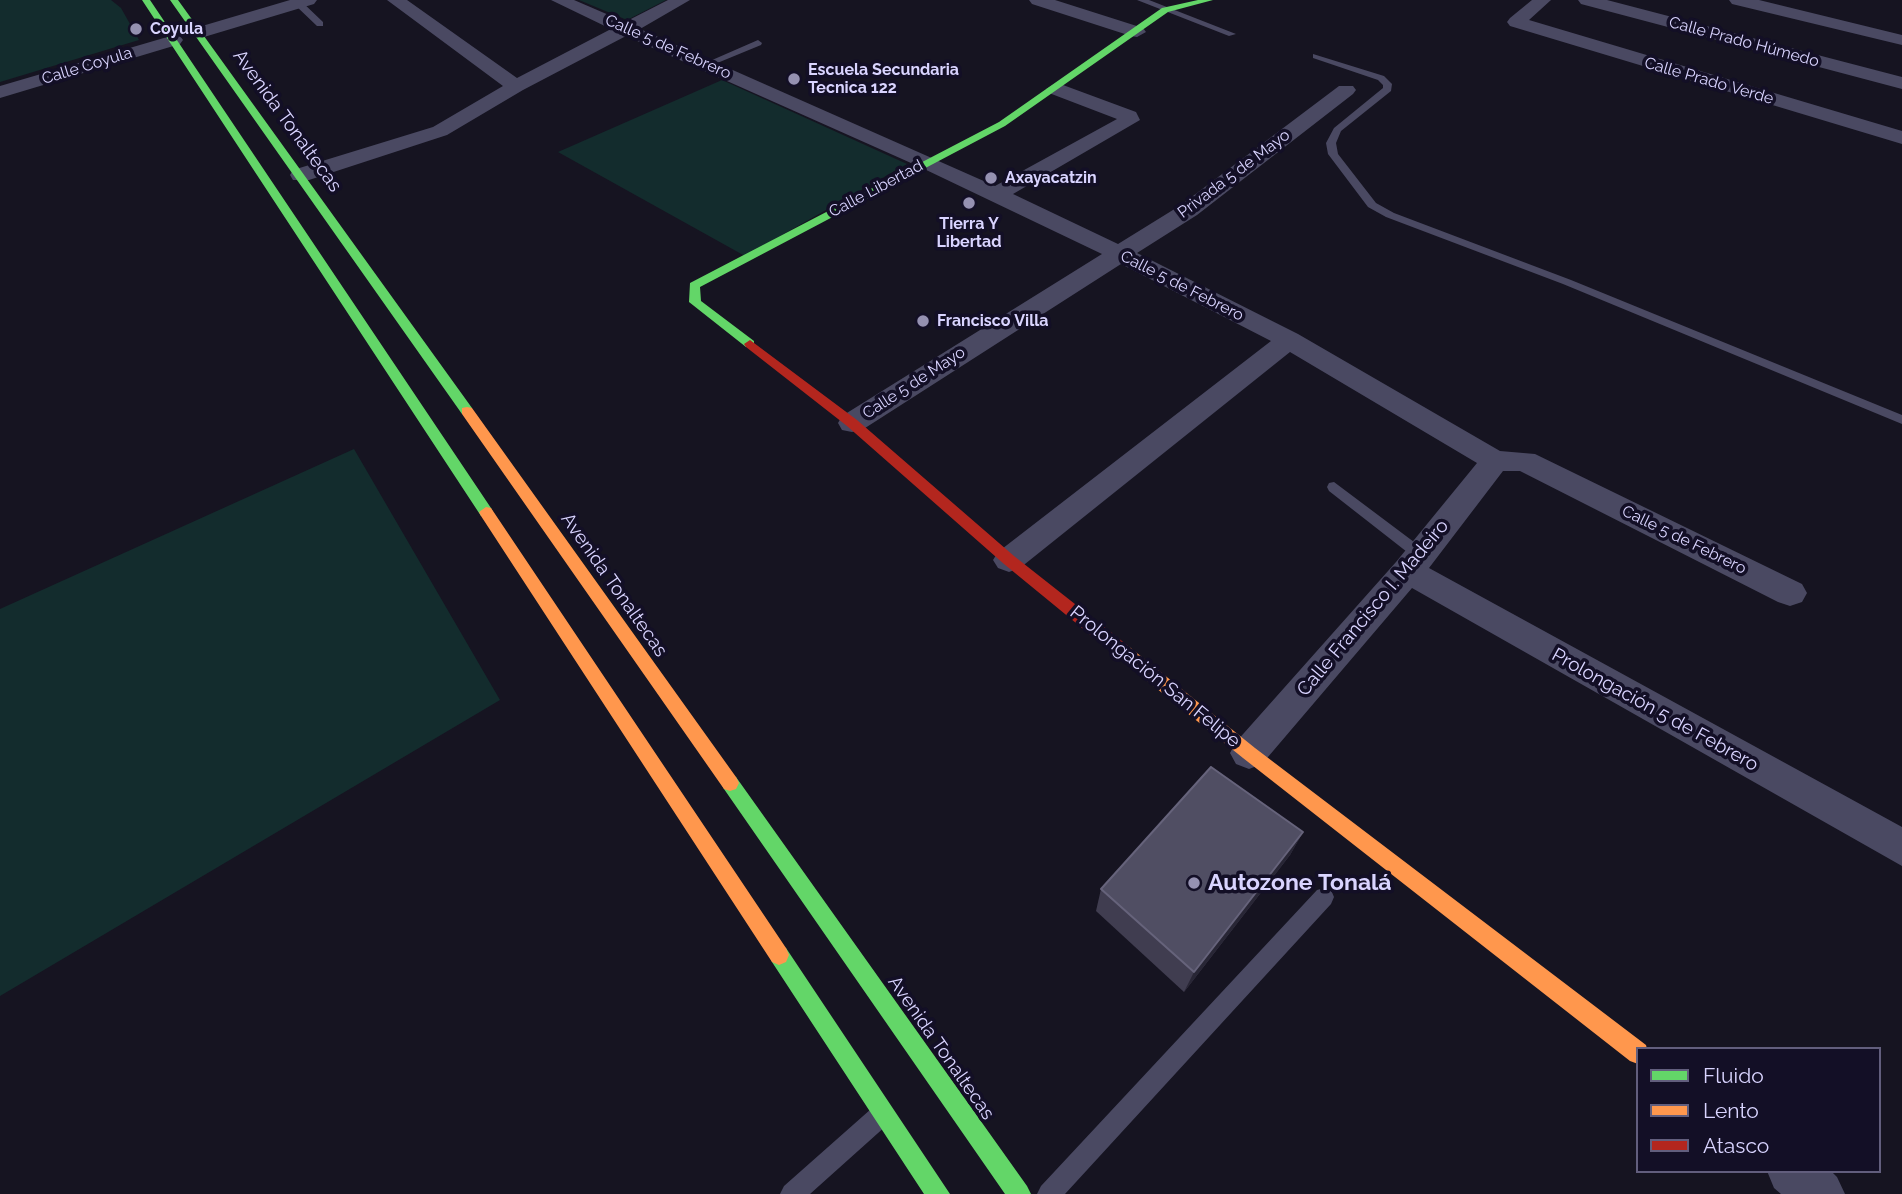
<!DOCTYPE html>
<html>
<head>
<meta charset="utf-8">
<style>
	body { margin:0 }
	#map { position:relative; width:1902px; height:1194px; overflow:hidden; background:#161421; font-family:Raleway,sans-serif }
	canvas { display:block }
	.legend { position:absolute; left:1636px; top:1047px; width:245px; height:126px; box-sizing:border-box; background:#130f26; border:2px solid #625e7d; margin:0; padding:9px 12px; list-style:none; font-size:21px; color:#d9d4ff }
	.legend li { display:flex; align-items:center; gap:14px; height:35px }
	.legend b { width:35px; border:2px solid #625e7d }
</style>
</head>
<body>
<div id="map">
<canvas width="1902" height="1194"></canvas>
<ul class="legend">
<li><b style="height:9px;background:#63d668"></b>Fluido</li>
<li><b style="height:9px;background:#ff974d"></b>Lento</li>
<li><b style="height:9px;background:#b3261e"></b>Atasco</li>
</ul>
</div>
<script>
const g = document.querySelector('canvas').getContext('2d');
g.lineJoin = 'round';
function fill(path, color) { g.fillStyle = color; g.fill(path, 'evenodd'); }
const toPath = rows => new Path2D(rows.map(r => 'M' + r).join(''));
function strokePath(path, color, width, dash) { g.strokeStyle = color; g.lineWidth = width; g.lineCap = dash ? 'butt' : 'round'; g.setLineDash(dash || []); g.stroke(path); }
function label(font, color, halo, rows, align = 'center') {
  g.font = font + ' Raleway,sans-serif'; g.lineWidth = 7; g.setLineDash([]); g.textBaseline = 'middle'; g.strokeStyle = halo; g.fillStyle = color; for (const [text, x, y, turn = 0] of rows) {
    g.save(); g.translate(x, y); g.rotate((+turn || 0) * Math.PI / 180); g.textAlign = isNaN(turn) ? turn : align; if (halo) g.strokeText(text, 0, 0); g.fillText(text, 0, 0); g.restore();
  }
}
const green = toPath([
	[0,0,111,0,121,8,139,40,0,82],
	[579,0,666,0,627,20],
	[722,80,907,164,745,256,558,152],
	[354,449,500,700,0,996,0,609]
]);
const lane = toPath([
	[1137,0,1149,0,1236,34,1229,36,1137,0],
	[295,1,301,1,323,22,323,26,317,26,295,5,295,1],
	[758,40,762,43,761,45,710,66,703,64,758,40],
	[1313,54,1384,76,1392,84,1391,91,1341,131,1336,143,1338,154,1376,203,1394,213,1571,280,1902,415,1902,424,1563,284,1386,217,1368,207,1328,154,1326,143,1334,128,1383,88,1383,85,1378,80,1313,58,1313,54],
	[1334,482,1426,551,1429,555,1426,559,1416,559,1329,491,1327,487,1329,483,1334,482],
	[1324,888,1331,890,1334,897,1331,904,1065,1194,1037,1194,1041,1186,1317,890,1324,888],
	[879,1106,887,1109,890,1117,887,1125,810,1194,780,1194,784,1186,871,1109,879,1106]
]);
const street = toPath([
	[290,0,317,0,314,4,204,37,198,38,189,33,192,29,290,0],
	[387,0,407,0,517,78,611,29,551,0,574,0,625,22,668,0,690,0,640,29,995,186,1117,119,1049,93,1046,89,1056,83,1063,85,1136,112,1140,120,1013,194,1118,244,1181,205,1339,86,1353,86,1356,90,1353,94,1197,215,1137,253,1298,334,1500,451,1535,454,1802,584,1807,593,1802,602,1790,606,1778,602,1520,471,1503,471,1429,568,1902,827,1902,866,1412,588,1262,764,1249,769,1236,764,1230,753,1236,742,1396,562,1477,463,1290,352,1020,568,1009,572,998,568,993,560,998,552,1271,341,1121,264,862,430,852,432,842,430,838,423,842,416,1102,254,920,167,626,36,523,90,447,135,309,180,293,180,290,175,293,170,433,127,503,86,387,0],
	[1029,0,1055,0,1143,28,1146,32,1137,37,1131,36,1032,4,1029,0],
	[1532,0,1551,0,1529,20,1902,131,1902,144,1510,26,1507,22,1510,18,1532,0],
	[1578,0,1607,0,1902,77,1902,89,1581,4,1578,0],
	[1729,0,1759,0,1902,35,1902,45,1732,4,1729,0],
	[174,35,180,36,183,40,180,44,0,98,0,86,174,35],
	[1767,1171,1831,1171,1837,1177,1845,1194,1781,1194,1774,1188,1767,1171]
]);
const fast = toPath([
	[142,0,150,0,491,508,493,512,491,516,481,516,142,0],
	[170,0,178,0,472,408,472,414,462,414,170,0],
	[1198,0,1213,0,1168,12,1005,126,700,287,701,301,754,341,754,347,746,347,689,302,690,283,999,122,1162,8,1198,0],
	[730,775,736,777,1027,1186,1031,1194,1005,1194,724,789,721,783,724,777,730,775],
	[779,945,786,948,950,1194,924,1194,772,962,769,955,772,948,779,945]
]);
const slow = toPath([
	[467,407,472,408,736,777,739,783,736,789,730,791,724,789,462,414,462,408,467,407],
	[486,507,491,508,786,948,789,955,786,962,779,965,772,962,481,516,479,512,486,507],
	[1121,643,1127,645,1255,748,1646,1045,1647,1049,1638,1049,1638,1064,1630,1061,1243,758,1115,655,1113,650,1115,645,1121,643]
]);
const jam = toPath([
	[750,340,857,420,1014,556,1127,645,1129,650,1127,655,1115,655,1004,564,847,426,746,347,744,344,750,340]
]);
const wall = toPath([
	[1303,832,1290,855,1184,992,1096,911,1101,889]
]);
const shadedWall = toPath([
	[1303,832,1290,855,1184,992,1194,972]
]);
const building = toPath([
	[1211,767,1303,832,1194,972,1101,889,1211,767]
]);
const markers = [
	[136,29,7,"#9591b1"],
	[794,79,7,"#9591b1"],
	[991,178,7,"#9591b1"],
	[969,203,7,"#9591b1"],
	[923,321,7,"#9591b1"],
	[1194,883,7,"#9591b1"]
];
const farPoinames = [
	["Coyula",150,29],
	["Escuela Secundaria",808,70],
	["Tecnica 122",808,88],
	["Axayacatzin",1005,178],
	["Tierra Y",969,224,"center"],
	["Libertad",969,242,"center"],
	["Francisco Villa",937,321]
];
const farStreetnames = [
	["Calle Prado Húmedo",1744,42,15],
	["Calle 5 de Febrero",668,47,24],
	["Calle Coyula",87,66,-17],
	["Calle Prado Verde",1709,81,16],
	["Privada 5 de Mayo",1234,174,-37],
	["Calle Libertad",876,189,-28],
	["Calle 5 de Febrero",1182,286,27],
	["Calle 5 de Mayo",914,383,-33],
	["Calle 5 de Febrero",1684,540,26]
];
const streetNames = [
	["Avenida Tonaltecas",287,121,54],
	["Avenida Tonaltecas",614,585,55],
	["Calle Francisco I. Madeiro",1373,608,-50],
	["Prolongación San Felipe",1155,677,39],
	["Prolongación 5 de Febrero",1655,710,29],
	["Avenida Tonaltecas",941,1048,55]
];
const nearPoinames = [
	["Autozone Tonalá",1208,883]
];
fill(green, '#132c2d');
fill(lane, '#4a4962');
fill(street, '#4a4962');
fill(fast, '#63d668');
fill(slow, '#ff974d');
fill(jam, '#b3261e');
fill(wall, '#403d50');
fill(shadedWall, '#282635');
fill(building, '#504e63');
strokePath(building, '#66637b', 2);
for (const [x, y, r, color] of markers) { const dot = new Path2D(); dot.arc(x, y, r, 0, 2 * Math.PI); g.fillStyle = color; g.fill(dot); strokePath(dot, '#130f26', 2.5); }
label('bold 16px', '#d9d4ff', '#130f26', farPoinames, 'left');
label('16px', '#d9d4ff', '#130f26', farStreetnames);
label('19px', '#d9d4ff', '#130f26', streetNames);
label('bold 23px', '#d9d4ff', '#130f26', nearPoinames, 'left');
</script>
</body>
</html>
